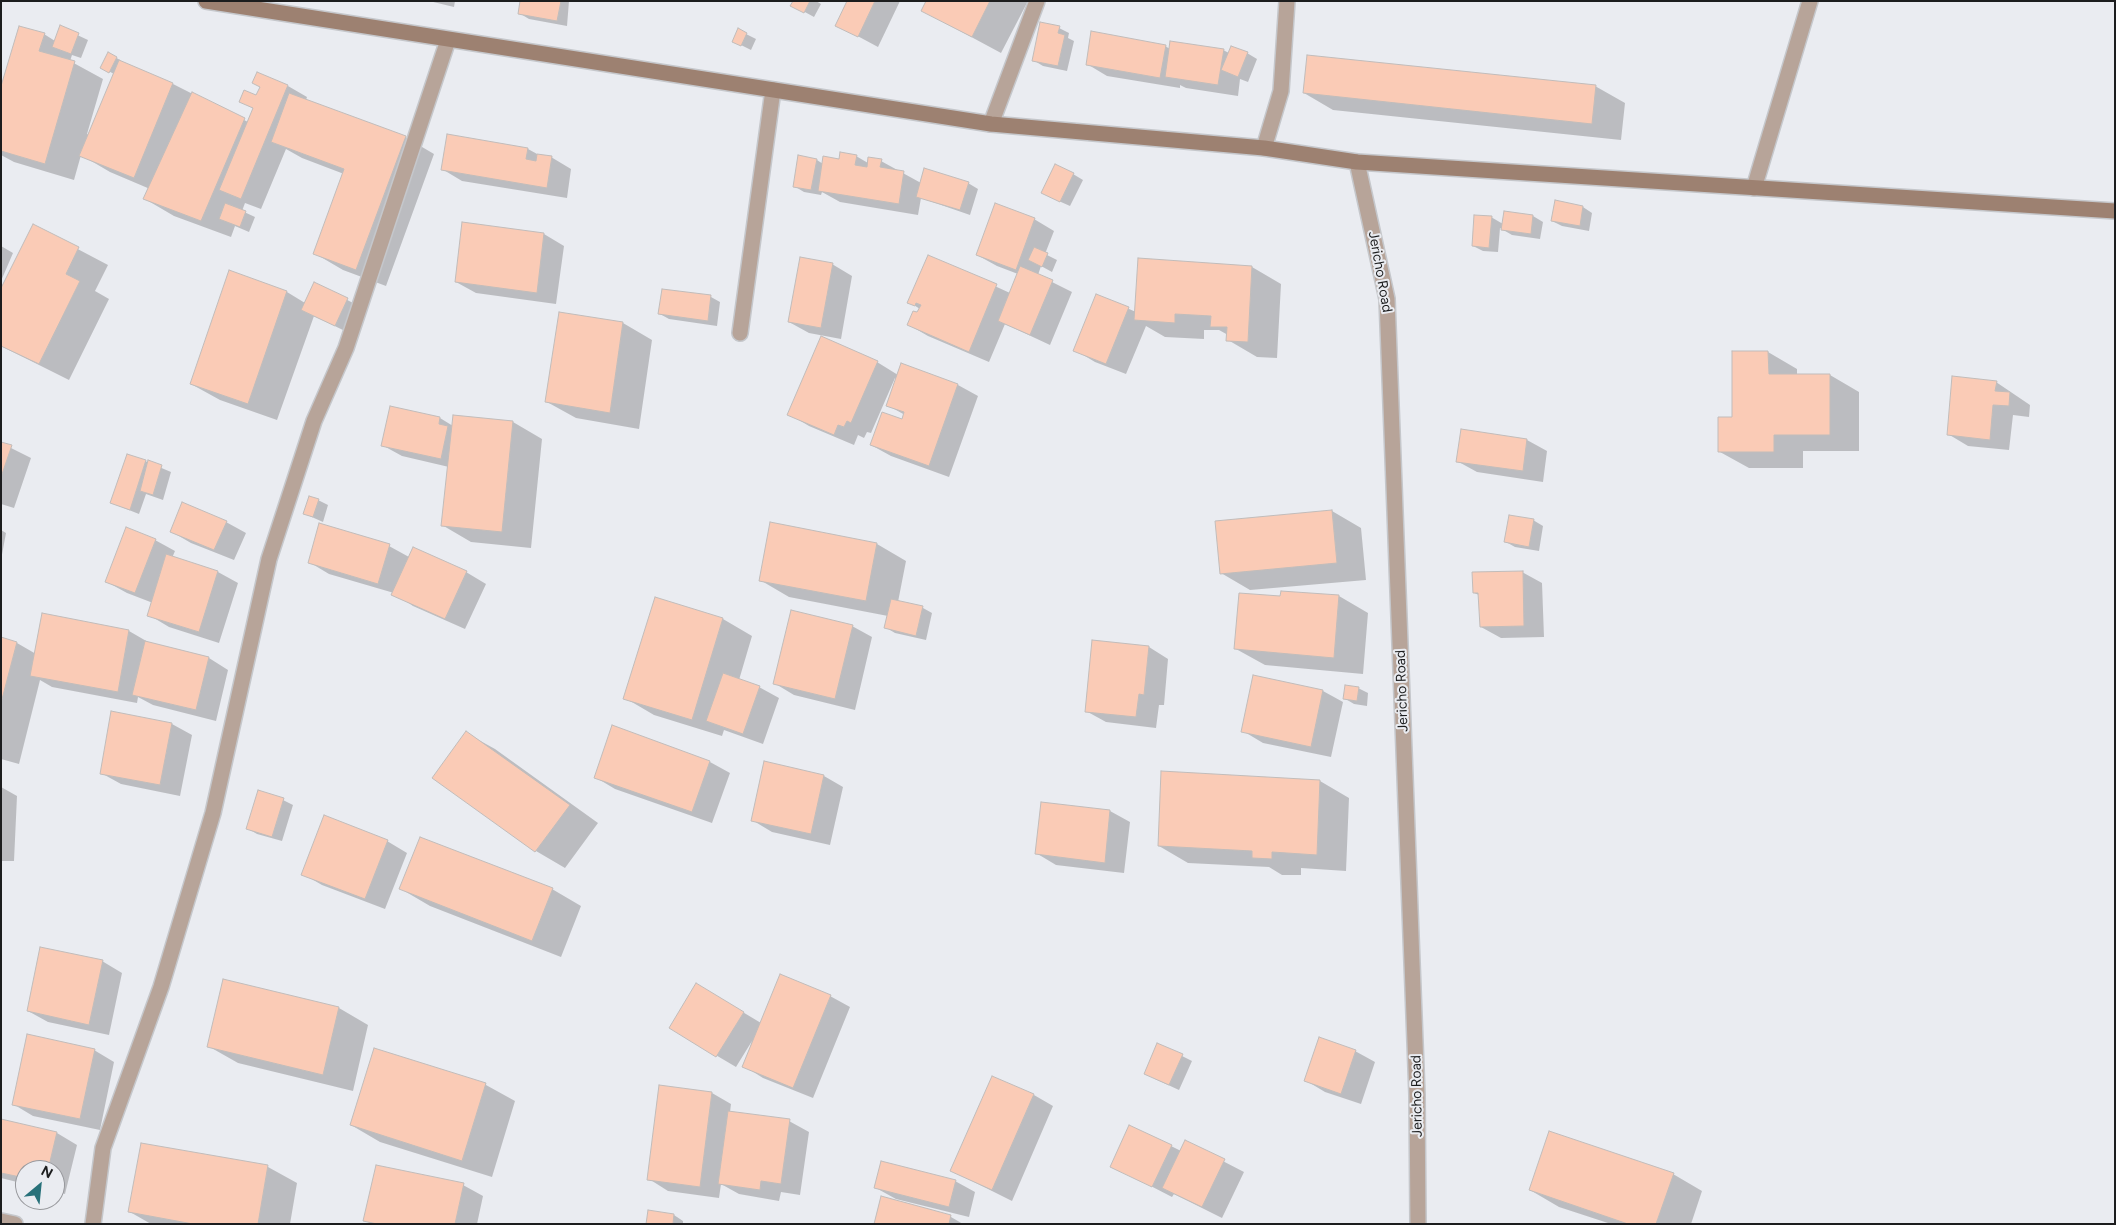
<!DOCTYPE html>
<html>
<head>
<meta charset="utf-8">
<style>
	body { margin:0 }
	#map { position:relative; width:2116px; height:1225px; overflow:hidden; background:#eaecf1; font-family:Figtree,sans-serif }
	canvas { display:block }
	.frame { position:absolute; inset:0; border:2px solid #1c1d1e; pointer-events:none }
	.north { position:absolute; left:15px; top:1160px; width:50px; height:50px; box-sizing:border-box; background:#eaecf1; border:1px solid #98999d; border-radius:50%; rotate:28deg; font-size:14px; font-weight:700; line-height:20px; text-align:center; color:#1c1d1e }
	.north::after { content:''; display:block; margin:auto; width:18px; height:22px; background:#28717a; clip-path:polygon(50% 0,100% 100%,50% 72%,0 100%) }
</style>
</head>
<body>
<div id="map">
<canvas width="2116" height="1225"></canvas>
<div class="frame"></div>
<div class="north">N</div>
</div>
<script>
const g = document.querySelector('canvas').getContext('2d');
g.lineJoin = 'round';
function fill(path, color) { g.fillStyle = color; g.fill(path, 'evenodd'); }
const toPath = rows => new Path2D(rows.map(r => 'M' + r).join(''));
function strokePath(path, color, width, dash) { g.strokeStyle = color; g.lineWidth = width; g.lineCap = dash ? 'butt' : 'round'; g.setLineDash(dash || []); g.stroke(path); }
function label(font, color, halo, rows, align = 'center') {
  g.font = font + ' Figtree,sans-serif'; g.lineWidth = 4; g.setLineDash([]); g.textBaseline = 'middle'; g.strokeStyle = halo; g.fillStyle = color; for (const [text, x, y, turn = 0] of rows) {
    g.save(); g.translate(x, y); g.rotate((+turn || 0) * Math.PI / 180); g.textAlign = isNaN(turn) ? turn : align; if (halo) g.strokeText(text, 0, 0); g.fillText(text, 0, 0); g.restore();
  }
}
const shadow = toPath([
	[429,1,455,1,454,7],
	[520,1,569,1,567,26,529,19,519,13],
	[794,1,816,1,821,4,814,17,792,5],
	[849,1,900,1,878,47,837,25],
	[927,1,1028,1,1001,53,923,11],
	[60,27,88,40,81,58,72,55,70,61,103,79,87,134,89,135,114,74,101,67,109,53,126,64,173,84,248,122,254,109,241,102,288,86,307,97,306,100,405,137,434,154,386,286,343,270,314,253,344,174,302,158,286,149,261,209,245,203,242,211,255,217,249,232,235,226,231,237,174,216,145,199,150,189,110,172,81,155,74,180,14,162,1,155,1,91,44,34,55,41],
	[1059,28,1069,33,1068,38,1074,41,1067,71,1043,66,1033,60],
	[738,30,756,39,751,50,733,41],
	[1165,46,1170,49,1223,50,1229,53,1247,53,1257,59,1248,82,1240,79,1238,96,1186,88,1180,85,1180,88,1107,76,1087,64],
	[1595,86,1625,103,1621,140,1333,110,1304,93],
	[448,136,528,149,539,155,551,157,571,169,567,198,462,181,442,169],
	[856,156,868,163,881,161,921,183,968,183,978,189,970,215,921,198,918,215,840,202,822,192,821,195,804,192,794,186,817,160,823,164],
	[1073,174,1083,180,1070,206,1052,198],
	[1583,207,1592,213,1589,231,1562,226,1552,221],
	[1505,212,1533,216,1543,222,1540,239,1512,235,1500,228,1498,252,1483,251,1473,246,1491,217,1503,224],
	[1034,219,1054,231,1045,254,1057,260,1052,272,1041,266,1038,275,1072,292,1050,345,1005,324,989,362,928,336,909,325,920,309,909,302,929,256,1010,293,1018,274,997,266,977,255],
	[34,226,108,265,95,291,109,299,69,380,1,346,1,291],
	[544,234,564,246,556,304,476,293,456,282],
	[1,246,13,253,1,281],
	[1139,260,1252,267,1281,284,1277,358,1257,357,1228,340,1228,335,1219,330,1204,330,1204,339,1165,337,1146,326,1126,374,1095,362,1075,350,1097,295,1136,312],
	[832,264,852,276,841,339,809,333,789,322],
	[230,272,287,292,305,303,314,283,357,305,345,331,314,316,277,420,220,400,191,384],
	[663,290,711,297,720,302,717,326,669,319,660,314],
	[560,314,623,323,652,340,639,429,576,418,547,402],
	[1768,352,1797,369,1797,375,1830,375,1859,392,1859,451,1803,451,1803,468,1749,468,1720,452,1734,418],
	[877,362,898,375,902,365,958,385,978,396,949,477,891,456,871,445,903,421,905,415,887,405,897,379,895,378,871,433,867,432,864,438,858,435,854,445,809,426,789,414],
	[1996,382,2030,405,2029,417,2013,415,2009,450,1968,446,1948,434],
	[440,418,453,426,513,422,542,439,531,548,471,542,442,525,449,467,402,456,382,445],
	[1462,431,1527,440,1547,451,1543,482,1477,472,1457,461],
	[1,443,31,458,14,508,1,504],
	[145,461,171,472,163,500,146,494,139,514,111,503],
	[318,500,328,505,323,522,305,514],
	[1332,511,1361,528,1366,580,1250,590,1221,573],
	[1533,520,1543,526,1539,551,1515,547,1506,542],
	[226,522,246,533,234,560,191,543,172,532],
	[1,530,6,533,1,560],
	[155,540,175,551,172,558,218,572,238,583,219,643,169,627,149,615,153,603,127,593,107,582],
	[877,544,906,561,898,602,923,608,932,613,926,640,895,633,885,627,888,616,789,597,760,580],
	[389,546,409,557,466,572,486,584,465,629,413,606,394,593,329,574,309,562],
	[1522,572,1542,583,1544,637,1501,638,1481,627,1479,595,1474,593],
	[1339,596,1368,613,1363,674,1265,665,1236,649,1281,598],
	[656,598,723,619,752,636,739,680,759,687,779,698,763,744,724,730,722,736,654,715,625,698],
	[852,626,872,637,855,710,794,695,774,683],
	[129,631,148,642,209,658,228,670,216,721,153,705,138,697,137,703,52,687,40,680,19,764,1,759,1,639,17,643,36,654],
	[1149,647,1168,659,1164,705,1159,705,1156,728,1106,722,1086,711],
	[1358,688,1368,693,1367,706,1354,704,1344,698],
	[1323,691,1343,702,1331,757,1263,743,1243,731],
	[172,724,192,735,180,796,121,784,101,773],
	[613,727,710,762,730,773,712,823,615,789,595,777],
	[466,733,495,749,598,823,565,868,536,851,434,778],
	[824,776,843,787,830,845,772,832,752,820],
	[1320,781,1349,798,1346,871,1301,868,1301,875,1282,875,1269,867,1188,863,1159,846],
	[1,787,17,796,14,861,1,861],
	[283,800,293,805,282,841,257,834,247,828],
	[1042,803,1110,811,1130,822,1124,873,1056,865,1036,853],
	[387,841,407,853,385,909,322,885,303,874],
	[401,889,552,889,581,906,561,957,430,906],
	[102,961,122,973,109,1035,48,1022,28,1011],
	[716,996,761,1023,830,996,850,1007,813,1098,763,1078,744,1066,752,1041,736,1067,670,1028],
	[339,1008,368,1025,353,1091,238,1063,208,1046],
	[1158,1044,1192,1061,1179,1090,1155,1079],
	[94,1050,114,1062,100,1130,33,1116,13,1104],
	[374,1050,486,1085,515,1101,492,1177,380,1142,351,1125],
	[1355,1051,1375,1062,1361,1104,1325,1092,1305,1080],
	[712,1093,731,1104,730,1112,789,1121,809,1132,800,1195,781,1192,779,1201,739,1194,721,1184,719,1198,668,1191,649,1179],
	[1034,1095,1053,1106,1012,1201,952,1171],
	[1,1120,57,1133,77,1145,65,1194,55,1191,55,1170,25,1170,25,1184,1,1178],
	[1186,1142,1244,1172,1222,1218,1174,1194,1172,1197,1112,1166,1171,1146,1181,1151],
	[142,1144,268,1167,297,1183,290,1224,151,1224,130,1212],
	[1673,1174,1702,1191,1691,1224,1611,1224,1559,1207,1530,1190],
	[955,1181,975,1192,969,1217,896,1199,876,1188],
	[463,1185,483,1196,477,1224,371,1224,365,1220],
	[674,1215,683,1221,683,1224,647,1224],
	[951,1217,963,1224,875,1224]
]);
const building = toPath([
	[520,1,561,1,557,21,518,14,520,1],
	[793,1,810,1,804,13,790,6,793,1],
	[847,1,875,1,858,37,835,26,847,1],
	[926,1,990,1,972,37,921,11,926,1],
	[1040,22,1060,26,1058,33,1065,35,1058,66,1032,61,1040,22],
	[60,25,79,33,71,54,52,47,60,25],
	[19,26,45,33,39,51,75,61,45,164,1,151,1,86,19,26],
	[738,28,747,33,741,46,732,42,738,28],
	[1091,31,1166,45,1160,78,1086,65,1091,31],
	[1170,41,1224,49,1218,85,1165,77,1170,41],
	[1231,46,1248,52,1238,77,1221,70,1231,46],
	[108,52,117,57,109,73,100,68,108,52],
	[1307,55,1596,85,1592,124,1303,93,1307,55],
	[119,60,173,83,134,178,79,156,119,60],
	[257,72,288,85,241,199,219,190,253,108,239,102,244,90,256,95,260,87,252,83,257,72],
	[192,92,245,118,201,221,143,199,192,92],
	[289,93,406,136,356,270,313,254,344,169,271,142,289,93],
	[447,134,528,148,526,159,536,161,537,154,552,156,547,188,441,170,447,134],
	[840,152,857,155,855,165,867,167,868,157,882,159,880,167,904,171,899,204,818,191,823,156,839,159,840,152],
	[798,155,817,159,811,190,793,187,798,155],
	[1055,164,1074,173,1060,202,1041,193,1055,164],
	[924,168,969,182,960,210,916,197,924,168],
	[1555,200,1583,206,1580,226,1551,221,1555,200],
	[225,203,246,211,240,227,219,219,225,203],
	[995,203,1035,218,1016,270,976,255,995,203],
	[1504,211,1533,215,1531,234,1501,230,1504,211],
	[1474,215,1492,216,1489,248,1472,246,1474,215],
	[462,222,544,233,537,293,455,282,462,222],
	[33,224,79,247,66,274,80,281,39,364,1,346,1,288,33,224],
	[1034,247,1048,253,1042,267,1028,260,1034,247],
	[928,255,997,284,969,352,907,325,913,311,917,312,921,305,916,303,915,306,907,303,928,255],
	[800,257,833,263,821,328,788,322,800,257],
	[1138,258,1252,266,1248,342,1226,341,1227,327,1210,327,1211,316,1175,314,1175,323,1134,320,1138,258],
	[1020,266,1053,280,1030,335,998,321,1020,266],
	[229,270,287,291,248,404,190,384,229,270],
	[314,282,348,298,335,326,301,310,314,282],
	[662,289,711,295,708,321,658,314,662,289],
	[1096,294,1129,307,1106,364,1073,351,1096,294],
	[559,312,623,322,610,413,545,402,559,312],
	[821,336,878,361,851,423,847,421,844,427,838,425,834,435,787,415,821,336],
	[1732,351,1768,351,1769,374,1830,374,1830,435,1774,435,1774,452,1718,452,1718,417,1732,417,1732,351],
	[901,363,958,384,929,466,870,445,882,412,902,419,904,412,886,406,901,363],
	[1952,376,1997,381,1995,391,2010,392,2009,406,1993,405,1990,440,1947,435,1952,376],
	[390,406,440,417,439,424,448,426,441,459,381,446,390,406],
	[453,415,513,421,502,532,441,526,453,415],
	[1461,429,1527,439,1523,471,1456,462,1461,429],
	[1,442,12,445,1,477,1,442],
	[127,454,146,460,130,510,110,503,127,454],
	[148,460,162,465,153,495,140,491,148,460],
	[309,496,319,499,313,517,303,514,309,496],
	[182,502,227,521,214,550,170,532,182,502],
	[1332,510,1337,563,1220,574,1215,521,1332,510],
	[1509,515,1534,519,1529,547,1504,542,1509,515],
	[770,522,877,543,866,601,759,581,770,522],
	[319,523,390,544,378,584,308,563,319,523],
	[126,527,156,539,135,593,105,582,126,527],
	[413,547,467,571,445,619,391,595,413,547],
	[166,554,218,571,199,632,147,616,166,554],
	[1523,571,1524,626,1480,627,1478,593,1473,593,1472,572,1523,571],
	[1281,591,1339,595,1334,658,1234,649,1239,593,1280,596,1281,591],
	[655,597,723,618,692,720,623,699,655,597],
	[891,599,923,606,916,636,884,628,891,599],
	[791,610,853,625,835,699,773,684,791,610],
	[42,613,129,630,118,692,30,676,42,613],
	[1,637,17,642,1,703,1,637],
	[1092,640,1149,646,1144,695,1139,694,1136,717,1085,712,1092,640],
	[145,641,209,657,196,710,132,695,145,641],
	[723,673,760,686,743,734,706,721,723,673],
	[1253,675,1323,690,1311,747,1241,732,1253,675],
	[1345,685,1359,687,1357,701,1343,699,1345,685],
	[111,711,172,723,160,785,100,774,111,711],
	[612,725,710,761,692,812,594,778,612,725],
	[466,731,570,805,535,852,432,778,466,731],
	[764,761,824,775,811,834,751,821,764,761],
	[1161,771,1320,780,1317,855,1272,852,1272,859,1252,858,1252,851,1158,846,1161,771],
	[258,790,284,798,272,837,246,829,258,790],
	[1041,802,1110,810,1105,863,1035,854,1041,802],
	[324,815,388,840,365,899,301,875,324,815],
	[420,837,553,888,532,941,399,889,420,837],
	[40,947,103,960,89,1025,27,1011,40,947],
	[780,974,831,995,793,1088,742,1067,780,974],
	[223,979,339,1007,323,1075,207,1047,223,979],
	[696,983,744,1012,716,1057,669,1028,696,983],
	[27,1034,95,1049,80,1119,12,1105,27,1034],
	[1319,1037,1356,1050,1341,1094,1304,1081,1319,1037],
	[1157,1043,1183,1054,1169,1085,1144,1074,1157,1043],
	[374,1048,486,1083,462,1161,350,1125,374,1048],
	[992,1076,1034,1094,992,1190,950,1171,992,1076],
	[659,1085,712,1092,700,1187,647,1180,659,1085],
	[728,1111,790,1119,781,1184,761,1181,760,1190,718,1184,728,1111],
	[1,1119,57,1132,48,1170,25,1170,25,1178,1,1173,1,1119],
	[1129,1125,1172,1145,1152,1187,1110,1167,1129,1125],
	[1549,1131,1674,1173,1656,1224,1628,1224,1529,1190,1549,1131],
	[1185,1140,1225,1159,1202,1207,1162,1188,1185,1140],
	[141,1143,268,1165,258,1224,193,1224,128,1212,141,1143],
	[881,1161,956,1180,949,1207,874,1188,881,1161],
	[376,1165,464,1183,455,1224,377,1224,363,1221,376,1165],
	[881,1196,951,1215,949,1224,874,1224,881,1196],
	[648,1210,674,1214,673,1224,646,1224,648,1210]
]);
const service = toPath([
	[1754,188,1810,1]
]);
const minor = toPath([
	[991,124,1037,1],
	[1264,148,1281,91,1287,1],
	[740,333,773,90],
	[1,1221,15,1224],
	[93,1224,103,1148,161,987,213,813,269,559,314,421,346,348,448,40]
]);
const tertiary = toPath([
	[1357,162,1387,299,1417,1095,1418,1224]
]);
const secondary = toPath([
	[206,1,991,124,1264,148,1357,162,2115,211]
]);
const streetNames = [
	["Jericho Road",1380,272,80],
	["Jericho Road",1402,691,-92],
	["Jericho Road",1417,1096,-91]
];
fill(shadow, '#0003');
fill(building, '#facbb6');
strokePath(building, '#c1bcba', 1);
strokePath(service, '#c5c7cb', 18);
strokePath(minor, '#c5c7cb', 18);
strokePath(tertiary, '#c5c7cb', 18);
strokePath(secondary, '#c5c7cb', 18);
strokePath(service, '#b7a499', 15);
strokePath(minor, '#b7a499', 15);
strokePath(tertiary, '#b7a499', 15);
strokePath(secondary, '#9d8171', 15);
label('14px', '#1c1d1e', '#eaecf1', streetNames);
</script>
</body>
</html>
